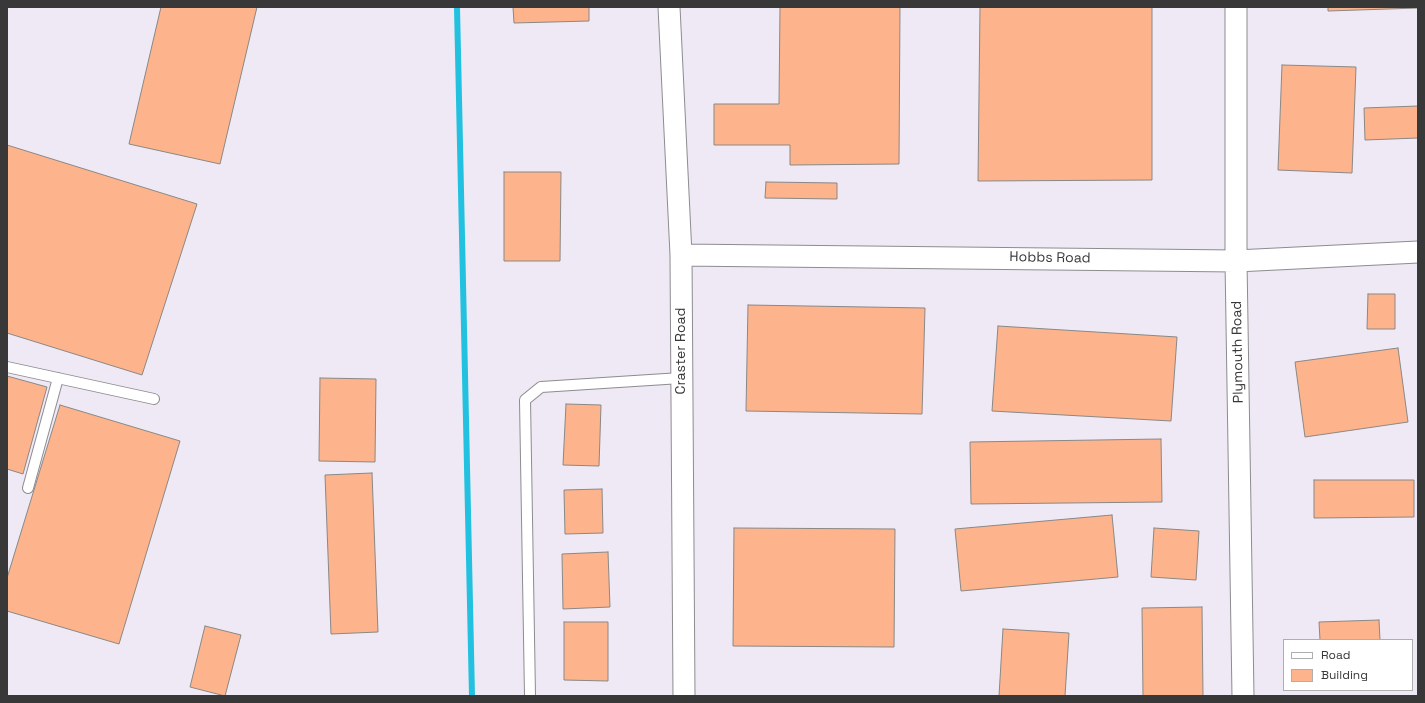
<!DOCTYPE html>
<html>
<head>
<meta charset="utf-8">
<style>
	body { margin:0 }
	#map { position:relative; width:1425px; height:703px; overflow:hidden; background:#f3f2f5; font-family:"Space Grotesk",sans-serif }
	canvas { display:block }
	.frame { position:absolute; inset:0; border:8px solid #383839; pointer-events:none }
	.legend { position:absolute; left:1283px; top:639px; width:130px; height:52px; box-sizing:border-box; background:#fff; border:1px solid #afafb0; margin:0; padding:5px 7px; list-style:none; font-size:12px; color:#383839 }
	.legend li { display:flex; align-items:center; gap:8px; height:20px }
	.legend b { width:20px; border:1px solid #afafb0 }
</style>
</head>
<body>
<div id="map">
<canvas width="1425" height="703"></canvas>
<div class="frame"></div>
<ul class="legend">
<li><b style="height:5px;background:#fff"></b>Road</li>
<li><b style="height:11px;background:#fdb48c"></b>Building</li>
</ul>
</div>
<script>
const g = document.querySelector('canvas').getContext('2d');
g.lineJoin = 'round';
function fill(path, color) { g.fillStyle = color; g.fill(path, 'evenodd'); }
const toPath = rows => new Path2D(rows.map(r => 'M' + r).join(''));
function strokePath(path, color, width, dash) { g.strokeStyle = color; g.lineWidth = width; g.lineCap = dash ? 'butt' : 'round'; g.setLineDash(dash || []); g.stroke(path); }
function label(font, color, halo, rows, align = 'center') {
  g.font = font + ' "Space Grotesk",sans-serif'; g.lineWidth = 4; g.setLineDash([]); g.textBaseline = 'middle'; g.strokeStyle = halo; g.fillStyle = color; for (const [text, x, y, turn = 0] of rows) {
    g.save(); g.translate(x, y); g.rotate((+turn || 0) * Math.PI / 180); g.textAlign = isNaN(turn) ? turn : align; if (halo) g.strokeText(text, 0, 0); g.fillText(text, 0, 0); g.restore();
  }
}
const built = toPath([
	[7,7,1418,7,1418,696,7,696],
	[1284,640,1412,640,1412,690,1284,690]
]);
const stream = toPath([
	[457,7,472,696]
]);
const building = toPath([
	[161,7,257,7,220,164,129,144,161,7],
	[513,7,589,7,589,21,514,23,513,7],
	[780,7,900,7,899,164,790,165,790,145,714,145,714,104,779,104,780,7],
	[980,7,1152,7,1152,180,978,181,980,7],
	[1328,7,1418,7,1418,8,1328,11,1328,7],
	[1282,65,1356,67,1352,173,1278,170,1282,65],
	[1418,106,1418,138,1365,140,1364,108,1418,106],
	[7,145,197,204,142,375,7,333,7,145],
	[504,172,561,172,560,261,504,261,504,172],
	[766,182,837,183,837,199,765,198,766,182],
	[1368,294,1395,294,1395,329,1367,329,1368,294],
	[748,305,925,308,922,414,746,411,748,305],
	[998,326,1177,337,1171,421,992,411,998,326],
	[1398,348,1408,422,1305,437,1295,362,1398,348],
	[7,376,47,387,23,474,7,469,7,376],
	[320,378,376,379,375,462,319,461,320,378],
	[566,404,601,405,599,466,563,465,566,404],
	[60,405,180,441,119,644,7,611,7,578,60,405],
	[1161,439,1162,502,971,504,970,442,1161,439],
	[372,473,378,632,331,634,325,475,372,473],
	[1314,480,1414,480,1414,517,1314,518,1314,480],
	[602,489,603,533,565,534,564,490,602,489],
	[1112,515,1118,577,961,591,955,529,1112,515],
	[734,528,895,529,894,647,733,646,734,528],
	[1154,528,1199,531,1196,580,1151,577,1154,528],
	[608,552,610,607,563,609,562,554,608,552],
	[1202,607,1203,696,1143,696,1142,608,1202,607],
	[1379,620,1380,640,1320,640,1319,622,1379,620],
	[564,622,608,622,608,681,564,680,564,622],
	[205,626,241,635,225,696,190,687,205,626],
	[1003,629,1069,633,1065,696,999,696,1003,629]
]);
const service = toPath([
	[7,367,154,399],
	[28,488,58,378],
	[530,696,525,400,541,387,681,378]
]);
const minor = toPath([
	[669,7,681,255,684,696],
	[1236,7,1236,261,1243,696],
	[681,255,1236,261,1418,252]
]);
const streetNames = [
	["Hobbs Road",1050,258,1],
	["Craster Road",681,351,-90],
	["Plymouth Road",1238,352,-91]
];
fill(built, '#eee9f4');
strokePath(stream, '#21c1df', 6);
fill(building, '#fdb48c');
strokePath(building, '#8b8886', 1);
strokePath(service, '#8d8c8f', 12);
strokePath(minor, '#8d8c8f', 23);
strokePath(service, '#fff', 10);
strokePath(minor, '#fff', 21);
label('14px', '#383839', '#fff', streetNames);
</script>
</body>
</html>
